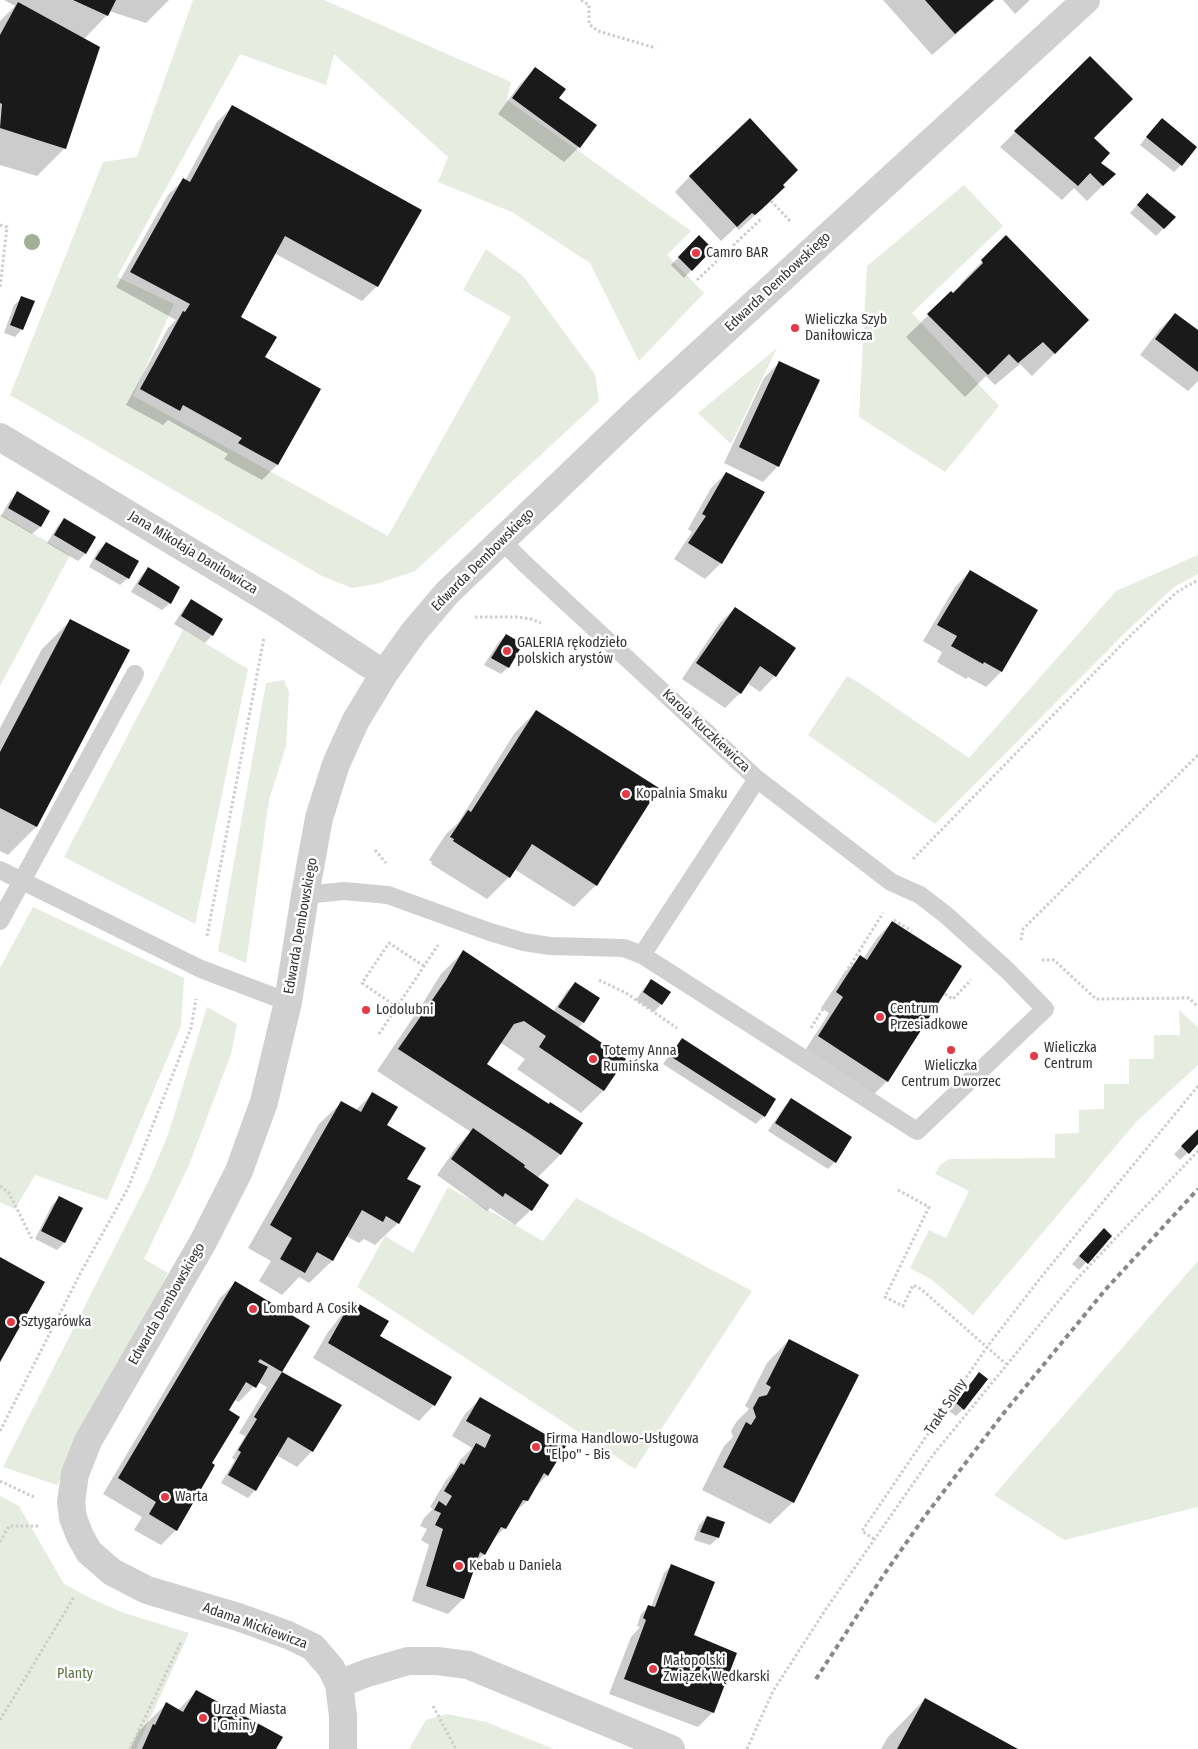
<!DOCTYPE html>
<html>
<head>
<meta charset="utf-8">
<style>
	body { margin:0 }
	canvas { display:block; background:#fff }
</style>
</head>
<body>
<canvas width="1198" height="1749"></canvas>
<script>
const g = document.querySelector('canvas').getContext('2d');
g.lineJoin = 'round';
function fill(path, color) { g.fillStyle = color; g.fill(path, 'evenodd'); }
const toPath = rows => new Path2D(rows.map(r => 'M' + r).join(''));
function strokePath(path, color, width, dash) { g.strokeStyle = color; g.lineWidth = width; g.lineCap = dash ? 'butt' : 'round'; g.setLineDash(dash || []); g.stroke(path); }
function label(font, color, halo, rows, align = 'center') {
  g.font = font + ' "Fira Sans Condensed",sans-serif'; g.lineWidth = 5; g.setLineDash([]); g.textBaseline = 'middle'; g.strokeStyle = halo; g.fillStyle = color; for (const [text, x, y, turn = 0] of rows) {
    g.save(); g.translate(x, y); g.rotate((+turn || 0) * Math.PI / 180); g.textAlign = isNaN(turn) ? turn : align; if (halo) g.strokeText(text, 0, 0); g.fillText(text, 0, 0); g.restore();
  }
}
const green = toPath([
	[193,0,324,0,511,82,507,100,691,231,667,255,704,293,639,361,590,263,512,212,438,182,448,157,334,54,326,85,240,54,117,277,174,304,133,396,388,536,511,317,463,290,486,249,523,276,595,374,599,401,415,571,376,584,352,588,322,576,10,395,103,162,137,157],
	[964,185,1003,226,912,313,999,406,945,472,859,417,867,266],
	[777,348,731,444,698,413],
	[0,514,70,555,0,686],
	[1198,555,1198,574,1174,587,1130,628,935,824,808,735,847,676,861,684,969,758,1116,591],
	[183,630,248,669,195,924,64,857],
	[284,680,289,692,286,746,269,800,246,963,218,951,266,683],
	[33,907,184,978,181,1026,107,1200,35,1175,15,1209,0,1202,0,968],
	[207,1007,237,1024,231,1054,189,1165,144,1259,168,1273,57,1485,3,1467,148,1182,168,1135],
	[1179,1010,1198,1027,1198,1065,1136,1122,973,1315,931,1279,910,1268,929,1230,946,1238,969,1191,935,1174,940,1165,949,1159,1055,1158,1055,1134,1079,1133,1079,1110,1104,1109,1104,1084,1129,1084,1129,1059,1154,1059,1154,1035,1180,1035],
	[448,1187,543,1241,576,1198,752,1291,635,1469,357,1287,385,1236,413,1253],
	[1198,1261,1198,1507,1064,1540,994,1495],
	[0,1496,19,1506,64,1584,92,1599,124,1613,189,1633,136,1749,0,1749],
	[447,1714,486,1722,554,1749,409,1749,426,1720]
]);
const shadow = toPath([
	[4,0,169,0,146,23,109,11,107,15,84,39,65,148,37,176,0,165,0,21,15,6],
	[883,0,995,0,932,55],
	[1003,0,1030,0,1015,14],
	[1090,58,1084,145,1099,163,1114,174,1087,201,1074,188,1062,200,1000,147],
	[536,68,579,147,564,162,498,114,520,84],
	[233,106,377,286,362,301,274,253,239,317,263,358,319,389,277,465,262,480,224,459,228,454,168,420,163,425,126,405,168,328,176,320,116,287,168,195,183,180,185,181,217,122],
	[1154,127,1181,165,1174,172,1140,145],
	[690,176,781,185,768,203,739,230,736,227,721,241,675,192],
	[1140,202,1164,228,1156,236,1130,213],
	[699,237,712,249,684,278,671,265],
	[1006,237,1088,320,1032,376,1020,364,995,385,986,376,965,397,906,337,951,293,953,295,962,286,960,284],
	[22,298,22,329,15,337,4,333,14,305],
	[1175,314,1198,332,1198,381,1188,391,1140,355,1160,329],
	[780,362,778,466,763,482,724,463,764,378],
	[726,473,763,492,721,563,705,579,674,559,692,532,688,529,711,488],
	[17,493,49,511,40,527,32,534,1,516,10,500],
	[64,519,95,538,85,554,78,561,47,543,57,527],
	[106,543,128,578,120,585,89,567,98,551],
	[148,569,170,603,162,610,131,592,141,576],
	[970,571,1037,610,1001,672,986,687,968,677,966,679,937,662,942,652,923,641,955,587],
	[191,601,212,635,205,643,174,624,184,608],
	[735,608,775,676,760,692,747,683,740,693,725,708,682,679,719,624],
	[70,621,36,827,8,855,0,851,0,728,42,649],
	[506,635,508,667,501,674,484,665,498,643],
	[536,711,596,885,574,907,514,869,509,877,487,899,431,864,432,862,429,860,446,834,458,823,514,734],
	[892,922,887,1081,872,1096,804,1052,829,1013,821,1008,845,972,860,957,863,959,877,938],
	[463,952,553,1012,567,991,575,983,598,999,583,1023,578,1028,624,1059,603,1091,581,1113,517,1069,525,1059,501,1043,485,1064,548,1105,581,1123,560,1155,537,1178,548,1186,531,1210,515,1225,490,1208,487,1211,437,1175,458,1145,471,1132,377,1071,423,1003,441,974],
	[651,980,661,1004,654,1012,636,1000,644,988],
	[682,1040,775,1099,764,1116,756,1124,663,1064,675,1047],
	[372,1094,405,1179,398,1223,375,1245,364,1239,359,1243,346,1236,332,1261,309,1283,299,1277,282,1295,259,1281,271,1261,248,1248,319,1124,342,1102,356,1110],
	[791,1099,835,1162,828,1169,768,1131,784,1107],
	[1198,1131,1198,1143,1180,1160,1174,1154],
	[59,1198,64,1243,57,1250,35,1239,52,1205],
	[1111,1236,1079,1270,1072,1264,1096,1237],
	[235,1283,281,1372,340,1406,312,1451,297,1467,276,1455,255,1490,248,1498,221,1483,235,1460,232,1458,245,1436,239,1433,267,1387,258,1382,239,1402,234,1400,228,1411,210,1463,176,1530,161,1545,134,1530,142,1517,103,1494,220,1298],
	[352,1302,434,1405,419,1421,313,1358,328,1332],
	[789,1340,793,1502,770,1524,702,1490,724,1446,733,1437,731,1431,737,1421,749,1409,745,1406,767,1363],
	[979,1374,963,1409,956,1416,949,1411],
	[480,1399,547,1475,534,1489,527,1501,512,1515,505,1528,491,1541,484,1554,475,1563,463,1599,448,1614,412,1601,429,1545,421,1540,427,1529,420,1526,424,1518,433,1509,430,1507,446,1480,454,1471,460,1460,472,1448,452,1436,465,1414],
	[707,1517,723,1523,718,1538,710,1545,694,1540,699,1525],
	[671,1566,713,1712,698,1727,609,1694,631,1637,640,1627,637,1626,641,1614,649,1606,651,1607,664,1573],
	[196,1692,275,1749,130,1749,138,1732,166,1704,178,1710],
	[925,1699,1015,1749,881,1749,888,1737]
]);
const building = toPath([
	[73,0,116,0,108,16],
	[925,0,994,0,955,34],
	[18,2,100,47,66,149,0,128,2,104,0,103,0,35],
	[1090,56,1133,99,1094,138,1110,153,1101,163,1116,174,1103,186,1090,173,1078,186,1014,131],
	[535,67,566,89,559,98,597,125,580,148,512,98],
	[232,105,422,210,378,287,285,236,241,317,277,337,265,357,321,389,278,465,238,443,242,438,183,405,180,411,140,389,183,311,185,312,190,304,130,272,183,178,190,182],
	[750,118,798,170,783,185,785,187,762,209,755,215,752,213,737,227,689,176],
	[1162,118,1197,147,1182,166,1146,137],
	[1147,193,1176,217,1164,229,1137,205],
	[699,235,713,249,692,271,678,257],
	[1006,235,1089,320,1055,354,1043,342,1018,363,1009,354,988,375,927,314,951,291,953,293,983,263,981,260],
	[21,296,35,301,23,330,10,325],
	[1175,313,1198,330,1198,372,1155,339],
	[779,361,820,380,779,467,739,447],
	[726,472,765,492,722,564,688,543,706,516,702,514],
	[17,491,50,511,41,527,8,508],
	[64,518,96,537,86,554,54,535],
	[106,542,139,561,129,579,95,559],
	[148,567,180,587,171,604,138,584],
	[970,570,1038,610,1002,672,984,662,983,664,951,646,957,636,937,625],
	[191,599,223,619,213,636,181,616],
	[735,607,796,648,776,677,760,666,741,694,696,663],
	[70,619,130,650,37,827,0,808,0,752],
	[506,634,523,644,509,668,491,658],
	[536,710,659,788,597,886,532,844,510,878,453,841,454,839,450,837,468,810,471,812],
	[892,921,962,966,888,1082,818,1036,843,997,836,992,860,955,867,960],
	[463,950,626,1059,604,1091,539,1047,546,1036,524,1021,514,1024,487,1064,549,1104,550,1102,583,1123,561,1155,530,1134,398,1049,446,980],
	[651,979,671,992,662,1005,643,992],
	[575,982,600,998,584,1023,558,1007],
	[682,1038,776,1099,765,1117,670,1056],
	[372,1092,398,1107,387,1125,426,1148,407,1179,421,1186,399,1224,386,1216,383,1222,362,1210,333,1261,317,1252,305,1273,280,1259,292,1238,270,1225,341,1101,361,1112],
	[791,1098,852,1137,836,1163,775,1123],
	[473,1128,525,1165,524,1167,549,1185,532,1211,505,1193,503,1197,451,1159],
	[1198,1129,1198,1144,1189,1154,1181,1146],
	[59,1196,83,1208,65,1243,41,1231],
	[1104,1228,1112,1236,1088,1264,1079,1256],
	[0,1257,45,1282,0,1362],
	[235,1281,310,1326,282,1372,260,1359,258,1362,268,1367,256,1388,246,1382,229,1410,240,1417,212,1463,215,1465,177,1531,149,1514,156,1502,118,1478],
	[352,1300,389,1321,380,1336,452,1377,435,1406,328,1343],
	[789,1339,859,1375,794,1503,723,1467,746,1422,751,1425,756,1417,753,1408,759,1397,767,1395,771,1387,766,1384],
	[282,1372,342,1405,313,1452,288,1437,256,1491,228,1475,241,1452,238,1450,257,1419,254,1417],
	[979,1372,988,1379,964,1410,956,1403],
	[480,1397,566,1446,548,1476,544,1473,528,1501,523,1500,506,1529,501,1527,485,1555,480,1552,464,1599,426,1586,443,1529,435,1525,441,1513,434,1510,439,1501,446,1506,452,1496,444,1491,461,1463,464,1465,476,1443,485,1448,491,1435,466,1421],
	[707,1516,725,1522,719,1538,700,1532],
	[671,1564,715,1582,694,1635,737,1653,714,1713,624,1679,646,1620,643,1618,648,1605,655,1607],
	[196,1690,283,1737,276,1749,142,1749,153,1724,155,1725,166,1702,183,1712],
	[925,1698,1018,1749,897,1749]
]);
const path = toPath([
	[581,0,589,5,589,24,598,31,656,48],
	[771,201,791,222],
	[0,225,7,227,0,288],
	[697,280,761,219],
	[475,617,517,617,531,619,541,623],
	[375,850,386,863],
	[913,859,1134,632,1177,592,1198,580],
	[894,920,912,931],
	[207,936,264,638],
	[1021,940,1023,929,1198,755],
	[1042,960,1054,960,1096,999,1189,998,1198,1007],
	[599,980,626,993,677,1028],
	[945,994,953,999,971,980],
	[397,1007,362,983,389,943,424,966],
	[811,1028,883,913],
	[379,1034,438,945],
	[0,1186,9,1193,33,1241],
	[898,1190,929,1207,885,1297,903,1306,913,1285,921,1289,1006,1364],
	[0,1431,81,1272,128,1188,191,1028,196,999],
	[0,1481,36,1498],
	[874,1539,862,1531,987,1347,1042,1276,1198,1086],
	[0,1542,9,1526,38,1526],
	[433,1706,456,1749],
	[0,1720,74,1597],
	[130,1749,181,1642],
	[747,1749,773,1691,826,1609,933,1455,1076,1280,1198,1151]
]);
const service = toPath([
	[0,870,201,969,288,1002],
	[305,895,344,891,388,895,490,932,524,942,550,946,624,948,642,955,917,1131,1045,1009,1008,971,946,915,920,895,891,882,757,779,525,564,501,540],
	[0,921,135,674],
	[642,955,757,779]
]);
const minor = toPath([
	[339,1684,367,1673,408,1661,437,1661,468,1665,671,1749]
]);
const tertiary = toPath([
	[0,437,277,604,384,674],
	[343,1749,343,1716,339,1684,331,1668,313,1647,288,1635,238,1617,147,1590,112,1572,89,1552,80,1536,73,1518,71,1502,75,1474,88,1441,203,1242,239,1171,264,1102,288,1002,305,895,319,818,336,764,356,720,384,674,413,633,447,593,635,413,1086,0]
]);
const rail = toPath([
	[816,1679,883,1576,925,1516,1003,1414,1106,1289,1198,1189]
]);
const trees = [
	[32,242]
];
const markers = [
	[696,253,5,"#e63946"],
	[795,328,5,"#e63946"],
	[507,651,5,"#e63946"],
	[626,794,5,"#e63946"],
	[366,1010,5,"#e63946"],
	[880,1017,5,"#e63946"],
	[951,1050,5,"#e63946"],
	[1034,1056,5,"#e63946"],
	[593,1059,5,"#e63946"],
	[253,1309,5,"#e63946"],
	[11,1322,5,"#e63946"],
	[536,1447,5,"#e63946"],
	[165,1497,5,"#e63946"],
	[459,1566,5,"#e63946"],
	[653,1669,5,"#e63946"],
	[203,1718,5,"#e63946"]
];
const poiNames = [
	["Camro BAR",706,253],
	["Wieliczka Szyb",805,320],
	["Daniłowicza",805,336],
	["GALERIA rękodzieło",517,643],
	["polskich arystów",517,659],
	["Kopalnia Smaku",636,794],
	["Centrum",890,1009],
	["Przesiadkowe",890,1025],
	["Lodolubni",376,1010],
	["Wieliczka",1044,1048],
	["Centrum",1044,1064],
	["Totemy Anna",603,1051],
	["Rumińska",603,1067],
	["Wieliczka",951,1066,"center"],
	["Centrum Dworzec",951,1082,"center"],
	["Lombard A Cosik",263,1309],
	["Sztygarówka",21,1322],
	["Firma Handlowo-Usługowa",546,1439],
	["\"Elpo\" - Bis",546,1455],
	["Warta",175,1497],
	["Kebab u Daniela",469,1566],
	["Małopolski",663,1661],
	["Związek Wędkarski",663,1677],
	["Urząd Miasta",213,1710],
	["i Gminy",213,1726]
];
const streetNames = [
	["Edwarda Dembowskiego",778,282,-43],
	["Jana Mikołaja Daniłowicza",193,553,31],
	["Edwarda Dembowskiego",483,560,-45],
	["Karola Kuczkiewicza",706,731,43],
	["Edwarda Dembowskiego",301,926,-80],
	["Edwarda Dembowskiego",167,1304,-60],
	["Trakt Solny",946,1407,-56],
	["Adama Mickiewicza",255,1626,20]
];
const parkNames = [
	["Planty",75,1674]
];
fill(green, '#e6ecdf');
fill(shadow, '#0003');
fill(building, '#1a1a1a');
strokePath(path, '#cdcdcd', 3, [2.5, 2.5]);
strokePath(service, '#d0d0d0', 18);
strokePath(minor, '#d0d0d0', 28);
strokePath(tertiary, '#d0d0d0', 28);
strokePath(rail, '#888', 4, [5, 4]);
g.fillStyle = '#a2b095';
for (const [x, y] of trees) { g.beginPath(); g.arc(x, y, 8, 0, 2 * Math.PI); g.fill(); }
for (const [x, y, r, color] of markers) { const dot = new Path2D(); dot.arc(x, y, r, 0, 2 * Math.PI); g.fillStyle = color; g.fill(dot); strokePath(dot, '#fff', 2); }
label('14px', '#333', '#fff', poiNames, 'left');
label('14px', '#333', '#fff', streetNames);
label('14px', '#56703f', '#fff', parkNames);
</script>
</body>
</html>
